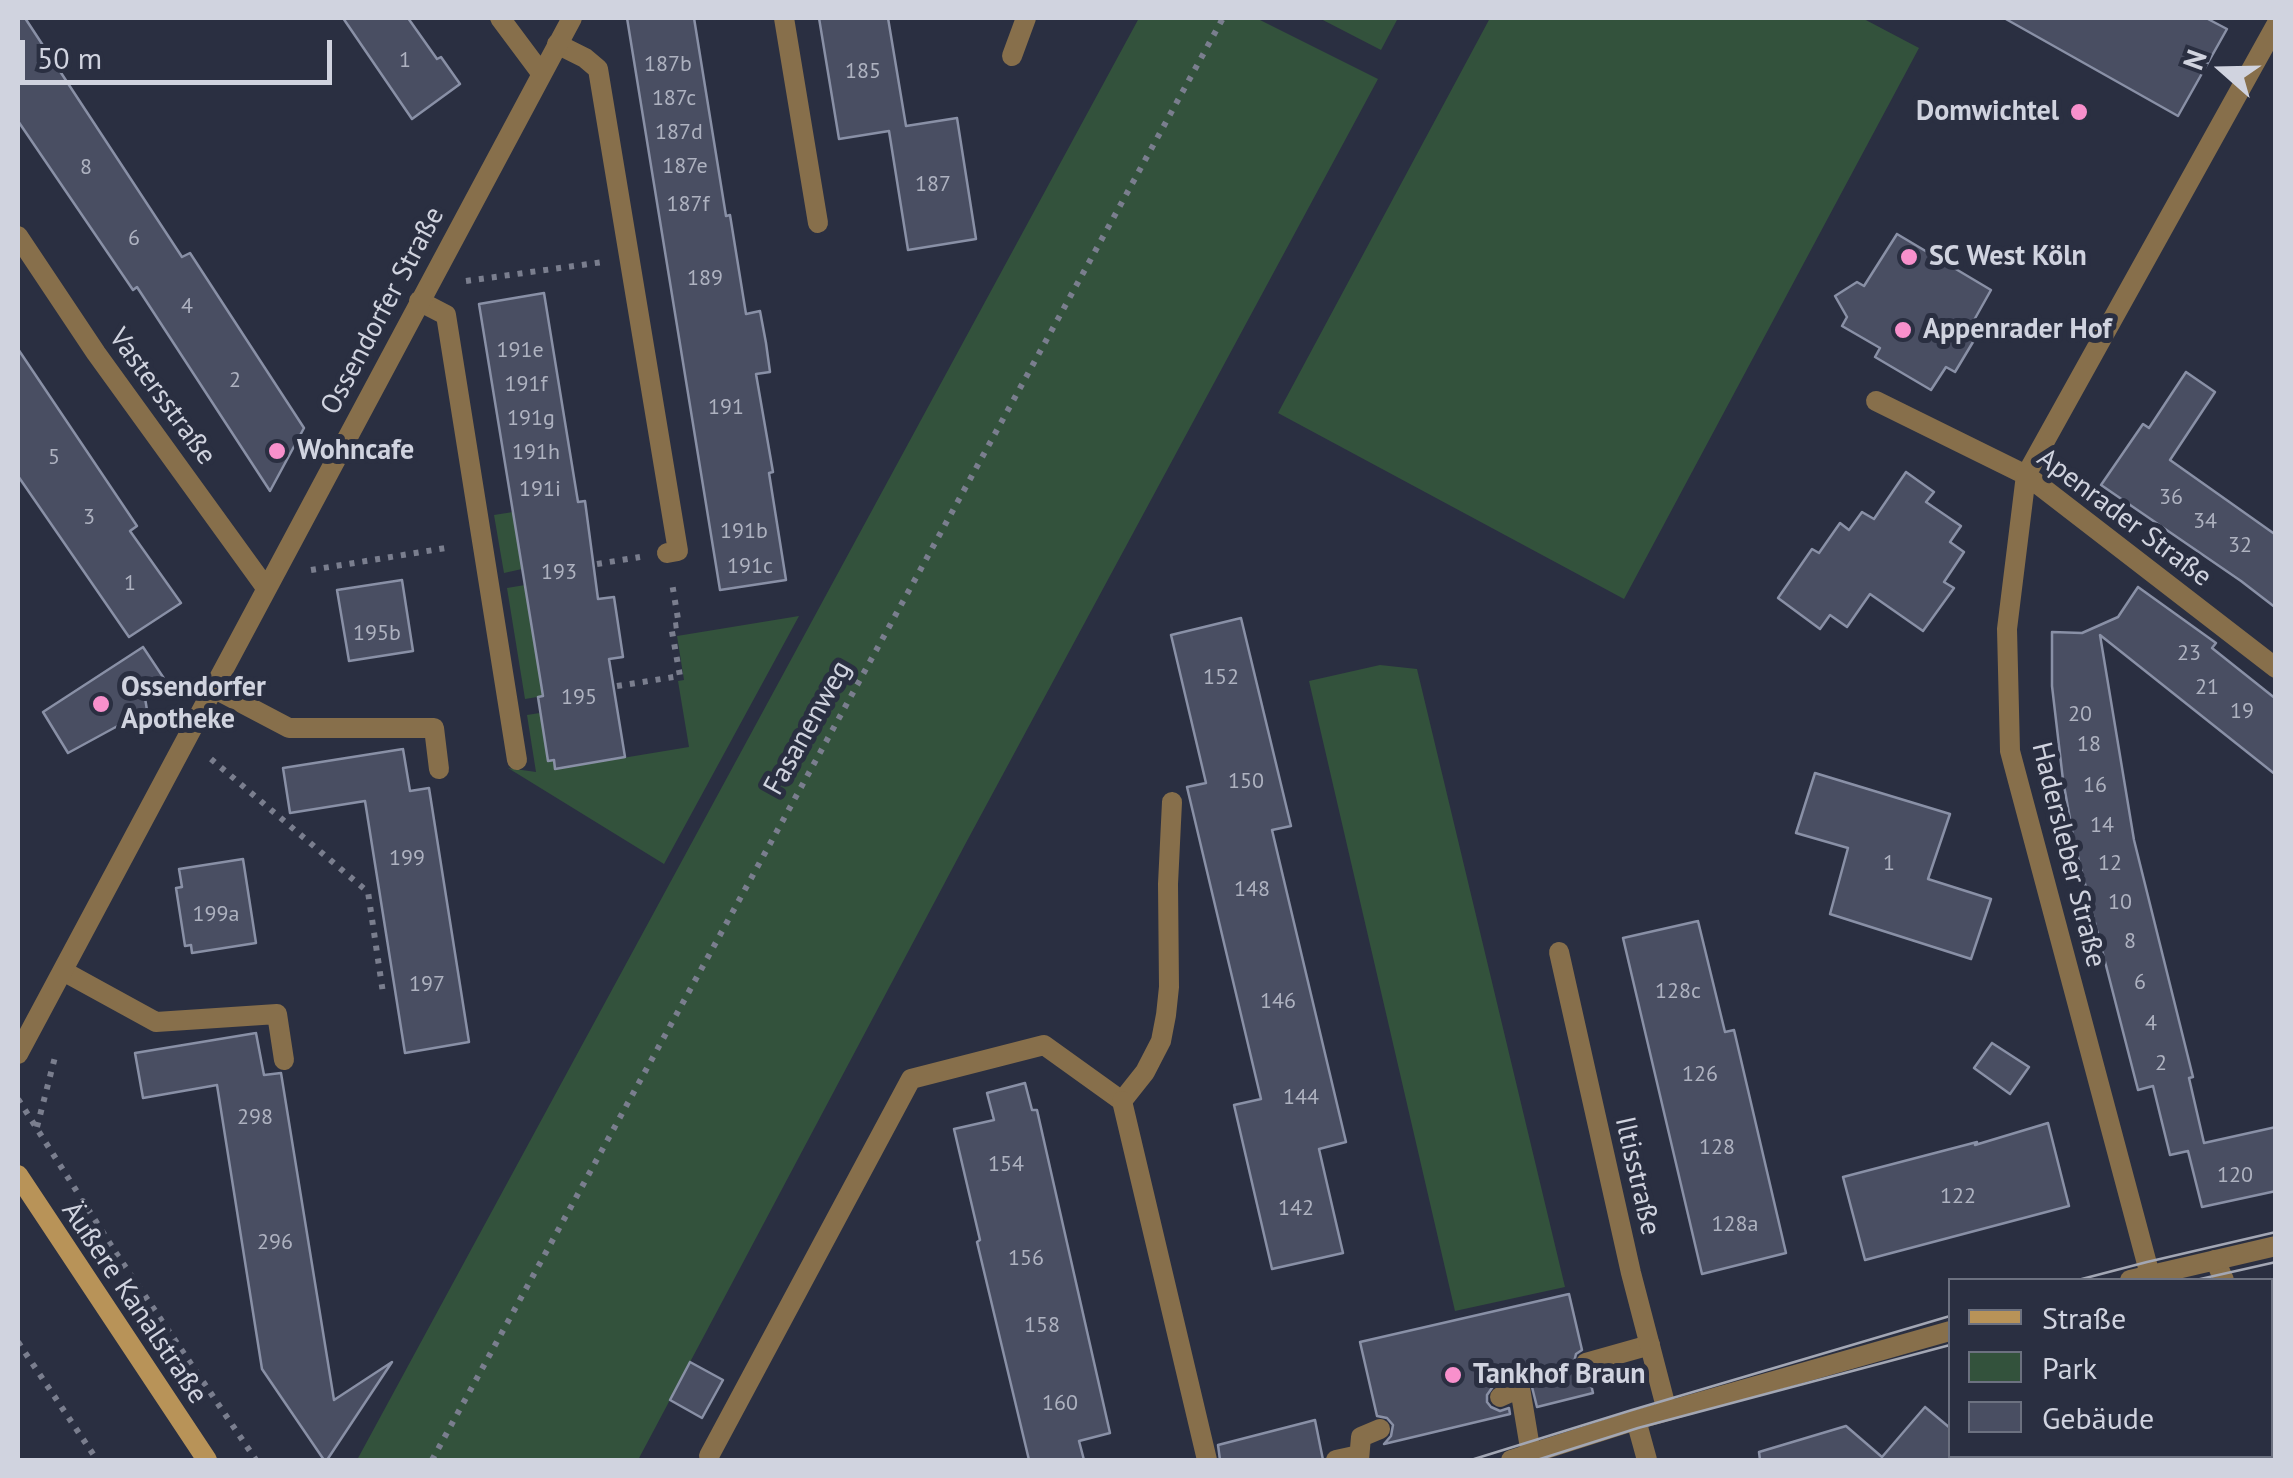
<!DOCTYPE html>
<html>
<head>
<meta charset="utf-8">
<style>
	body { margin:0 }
	#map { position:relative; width:2293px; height:1478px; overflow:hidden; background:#2a2f41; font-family:"PT Sans",sans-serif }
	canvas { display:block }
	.frame { position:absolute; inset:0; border:20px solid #d0d3df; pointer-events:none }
	.legend { position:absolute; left:1948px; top:1278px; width:325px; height:180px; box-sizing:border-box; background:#2a2f41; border:2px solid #6c7180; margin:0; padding:12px 18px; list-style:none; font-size:30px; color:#d0d3df }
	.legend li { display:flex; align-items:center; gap:20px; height:50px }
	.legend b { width:50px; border:2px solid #6c7180 }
	.north { position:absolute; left:2173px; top:20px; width:100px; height:100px; -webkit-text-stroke:8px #2a2f41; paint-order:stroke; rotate:290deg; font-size:28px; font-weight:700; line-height:40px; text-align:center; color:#d0d3df }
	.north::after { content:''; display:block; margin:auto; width:35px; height:45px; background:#d0d3df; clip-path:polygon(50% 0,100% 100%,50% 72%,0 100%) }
	.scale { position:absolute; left:20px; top:40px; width:312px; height:45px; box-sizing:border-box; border:5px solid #d0d3df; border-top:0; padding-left:12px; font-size:30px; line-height:35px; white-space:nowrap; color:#d0d3df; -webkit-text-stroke:8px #2a2f41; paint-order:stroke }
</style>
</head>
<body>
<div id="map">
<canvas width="2293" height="1478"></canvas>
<div class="frame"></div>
<ul class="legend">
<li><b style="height:12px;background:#b89358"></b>Straße</li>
<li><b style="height:28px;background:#33523c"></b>Park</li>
<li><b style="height:28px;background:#494e62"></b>Gebäude</li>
</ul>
<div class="north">N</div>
<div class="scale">50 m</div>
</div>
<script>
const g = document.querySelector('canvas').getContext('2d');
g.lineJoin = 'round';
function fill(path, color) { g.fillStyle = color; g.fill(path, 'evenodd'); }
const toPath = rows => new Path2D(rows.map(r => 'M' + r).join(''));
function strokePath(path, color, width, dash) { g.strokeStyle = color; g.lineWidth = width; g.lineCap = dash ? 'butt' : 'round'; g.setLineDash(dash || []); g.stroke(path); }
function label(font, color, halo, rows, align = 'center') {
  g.font = font + ' "PT Sans",sans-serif'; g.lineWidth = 10; g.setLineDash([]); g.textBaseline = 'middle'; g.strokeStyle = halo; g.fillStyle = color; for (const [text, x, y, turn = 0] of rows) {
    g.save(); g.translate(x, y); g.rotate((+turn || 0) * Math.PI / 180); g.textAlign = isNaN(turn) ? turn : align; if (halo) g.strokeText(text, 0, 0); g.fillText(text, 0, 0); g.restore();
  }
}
const green = toPath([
	[1139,18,1256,18,1378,79,968,839,638,1460,357,1460],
	[1319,18,1398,18,1381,50],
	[1490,18,1862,18,1919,48,1624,599,1278,413],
	[513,512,522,569,504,573,494,515],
	[525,585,543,696,525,699,507,588],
	[799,616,664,864,508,768,536,772,527,715,546,712,556,769,689,747,678,681,684,680,677,636],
	[1380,665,1417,669,1565,1287,1455,1311,1309,681]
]);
const building = toPath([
	[18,18,25,18,182,257,190,253,304,428,270,491,137,287,133,290,18,121,18,18],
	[343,18,408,18,437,59,441,57,460,84,412,119,343,18],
	[627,18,694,18,726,216,730,215,746,314,760,311,766,343,770,372,756,374,773,472,769,473,786,580,720,590,627,18],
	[819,18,888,18,906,126,957,118,976,239,908,250,889,131,839,139,819,18],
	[2004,18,2206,18,2227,29,2178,116,2004,18],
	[1897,234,1991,290,1973,322,1982,327,1955,372,1946,367,1931,390,1875,357,1880,348,1842,326,1847,317,1835,296,1857,282,1864,286,1897,234],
	[544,293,578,502,585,501,598,599,614,597,623,657,609,659,625,757,555,769,554,760,548,761,538,697,543,696,479,304,544,293],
	[18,349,137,526,130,531,181,603,129,637,18,476,18,349],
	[2186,372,2215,392,2170,460,2276,535,2276,608,2241,581,2101,485,2143,424,2149,428,2186,372],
	[1906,472,1934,492,1926,502,1961,526,1950,542,1964,552,1944,582,1954,588,1923,631,1870,594,1847,627,1830,615,1820,629,1778,598,1812,549,1819,553,1840,523,1849,530,1862,512,1874,519,1906,472],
	[402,580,413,651,349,661,337,590,402,580],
	[2138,587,2216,643,2212,648,2276,699,2276,775,2100,635,2134,840,2193,1077,2189,1078,2204,1143,2276,1127,2276,1191,2202,1207,2188,1151,2170,1155,2153,1086,2138,1090,2074,841,2063,780,2052,686,2052,632,2082,633,2118,617,2138,587],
	[1241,618,1291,826,1272,830,1346,1142,1319,1149,1343,1253,1272,1269,1234,1105,1261,1099,1187,787,1206,783,1171,635,1241,618],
	[143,647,167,683,145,698,147,710,68,753,43,712,143,647],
	[403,749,410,791,429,788,469,1042,405,1053,365,801,290,813,283,768,403,749],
	[1815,773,1950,814,1928,879,1991,899,1971,959,1830,914,1848,848,1796,833,1815,773],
	[243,859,256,943,192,953,191,945,185,946,176,888,182,887,179,869,243,859],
	[1698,921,1725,1032,1734,1030,1786,1253,1702,1274,1623,938,1698,921],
	[256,1033,264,1075,281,1073,334,1400,392,1362,327,1460,324,1460,262,1369,217,1085,143,1098,135,1053,256,1033],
	[1992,1043,2029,1067,2010,1094,1974,1068,1992,1043],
	[1025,1083,1032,1110,1037,1110,1110,1433,1079,1441,1084,1460,1029,1460,977,1242,980,1240,954,1129,994,1120,987,1093,1025,1083],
	[2048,1123,2069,1206,1865,1260,1843,1177,1977,1142,1975,1145,2048,1123],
	[1569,1294,1582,1350,1576,1354,1573,1366,1577,1373,1589,1376,1593,1393,1537,1407,1530,1379,1524,1375,1515,1375,1494,1385,1487,1395,1487,1402,1491,1407,1500,1411,1509,1408,1510,1414,1384,1444,1391,1436,1393,1425,1387,1418,1377,1416,1360,1342,1569,1294],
	[690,1362,723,1380,702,1418,670,1400,690,1362],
	[1925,1407,1950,1428,1950,1460,1760,1460,1759,1452,1846,1426,1882,1457,1925,1407],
	[1315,1420,1323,1460,1220,1460,1218,1445,1315,1420]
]);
const path = toPath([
	[466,281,603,262],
	[597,564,640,557],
	[311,570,452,547],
	[617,686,680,676,671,626,679,625,672,583],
	[211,759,368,892,383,993],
	[18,1099,116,1253,256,1460],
	[37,1127,55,1057],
	[18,1342,97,1460],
	[432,1460,1223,18]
]);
const service = toPath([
	[784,18,818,223],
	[557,44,585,58,598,69,678,551,667,553],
	[1012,56,1026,18],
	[419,301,446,315,517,760],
	[1876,401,2026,475],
	[213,688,289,728,434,728,439,769],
	[63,971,156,1022,277,1014,284,1060],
	[1586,1363,1650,1345],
	[1500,1397,1520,1388,1531,1454],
	[709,1456,911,1079,1044,1045,1122,1101,1145,1072,1161,1041,1166,1015,1169,987,1168,884,1172,802],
	[1336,1460,1359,1455],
	[1359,1460,1361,1437,1380,1429]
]);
const minor = toPath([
	[500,18,541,73],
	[18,236,96,353,266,588],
	[2026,475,2276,668],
	[1559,952,1631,1273,1667,1411],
	[18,1054,572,18],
	[1122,1101,1207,1460],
	[2215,1260,2224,1280],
	[2150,1275,2010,751,2007,629,2026,475,2276,25],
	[2270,1345,2276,1352],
	[1636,1420,1647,1460],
	[2054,1456,2060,1460]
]);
const tertiary = toPath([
	[2130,1280,2276,1246],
	[1511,1460,1636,1420,1950,1331]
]);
const secondary = toPath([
	[18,1175,207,1460]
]);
const tram = toPath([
	[2078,1280,2147,1262,2276,1232],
	[2196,1280,2276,1262],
	[1471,1460,1632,1410,1950,1316],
	[1537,1460,1638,1428,1950,1345]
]);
const markers = [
	[2079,112,10,"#f890cc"],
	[1909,257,10,"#f890cc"],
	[1903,330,10,"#f890cc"],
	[277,451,10,"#f890cc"],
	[101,704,10,"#f890cc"],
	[1453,1375,10,"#f890cc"]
];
const numberNames = [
	["1",405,61],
	["187b",668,65],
	["185",863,72],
	["187c",674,99],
	["187d",679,133],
	["187e",685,167],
	["8",86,168],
	["187",933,185],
	["187f",688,205],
	["6",134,239],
	["189",705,279],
	["4",187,307],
	["191e",520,351],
	["2",235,381],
	["191f",526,385],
	["191",726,408],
	["191g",531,419],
	["191h",536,453],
	["5",54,458],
	["191i",540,490],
	["36",2171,498],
	["3",89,518],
	["34",2205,522],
	["191b",744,532],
	["32",2240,546],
	["191c",750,567],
	["193",559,573],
	["1",130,584],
	["195b",377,634],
	["23",2189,654],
	["152",1221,678],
	["21",2207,688],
	["195",579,698],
	["19",2242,712],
	["20",2080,715],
	["18",2089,745],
	["150",1246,782],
	["16",2095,786],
	["14",2102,826],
	["199",407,859],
	["1",1889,864],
	["12",2110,864],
	["148",1252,890],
	["10",2120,903],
	["199a",216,915],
	["8",2130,942],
	["6",2140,983],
	["197",427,985],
	["128c",1678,992],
	["146",1278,1002],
	["4",2151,1024],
	["2",2161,1064],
	["126",1700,1075],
	["144",1301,1098],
	["298",255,1118],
	["128",1717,1148],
	["154",1006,1165],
	["120",2235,1176],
	["122",1958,1197],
	["142",1296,1209],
	["128a",1735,1225],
	["296",275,1243],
	["156",1026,1259],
	["158",1042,1326],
	["160",1060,1404]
];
const poiNames = [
	["Domwichtel",2059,112,"right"],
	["SC West Köln",1929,257],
	["Appenrader Hof",1923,330],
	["Wohncafe",297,451],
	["Ossendorfer",121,688],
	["Apotheke",121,720],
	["Tankhof Braun",1473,1375]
];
const streetNames = [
	["Ossendorfer Straße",383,311,-62],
	["Vastersstraße",162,397,54],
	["Apenrader Straße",2124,518,37],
	["Fasanenweg",808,728,-61],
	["Hadersleber Straße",2068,855,76],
	["Iltisstraße",1637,1176,77],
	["Äußere Kanalstraße",134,1303,56]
];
fill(green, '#33523c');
fill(building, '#494e62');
strokePath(building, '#8990a6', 2.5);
strokePath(path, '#7a7e8e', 6, [5, 8]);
strokePath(service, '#876f4b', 20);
strokePath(minor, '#876f4b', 20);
strokePath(tertiary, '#876f4b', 20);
strokePath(secondary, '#b89358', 20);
strokePath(tram, '#a3a7b4', 2.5);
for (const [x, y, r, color] of markers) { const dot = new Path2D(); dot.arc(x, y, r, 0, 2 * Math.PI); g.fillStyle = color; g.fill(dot); strokePath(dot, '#2a2f41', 4); }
label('22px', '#aeb2c0', null, numberNames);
label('bold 28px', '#d0d3df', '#2a2f41', poiNames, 'left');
label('28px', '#d0d3df', '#2a2f41', streetNames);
</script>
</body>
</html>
